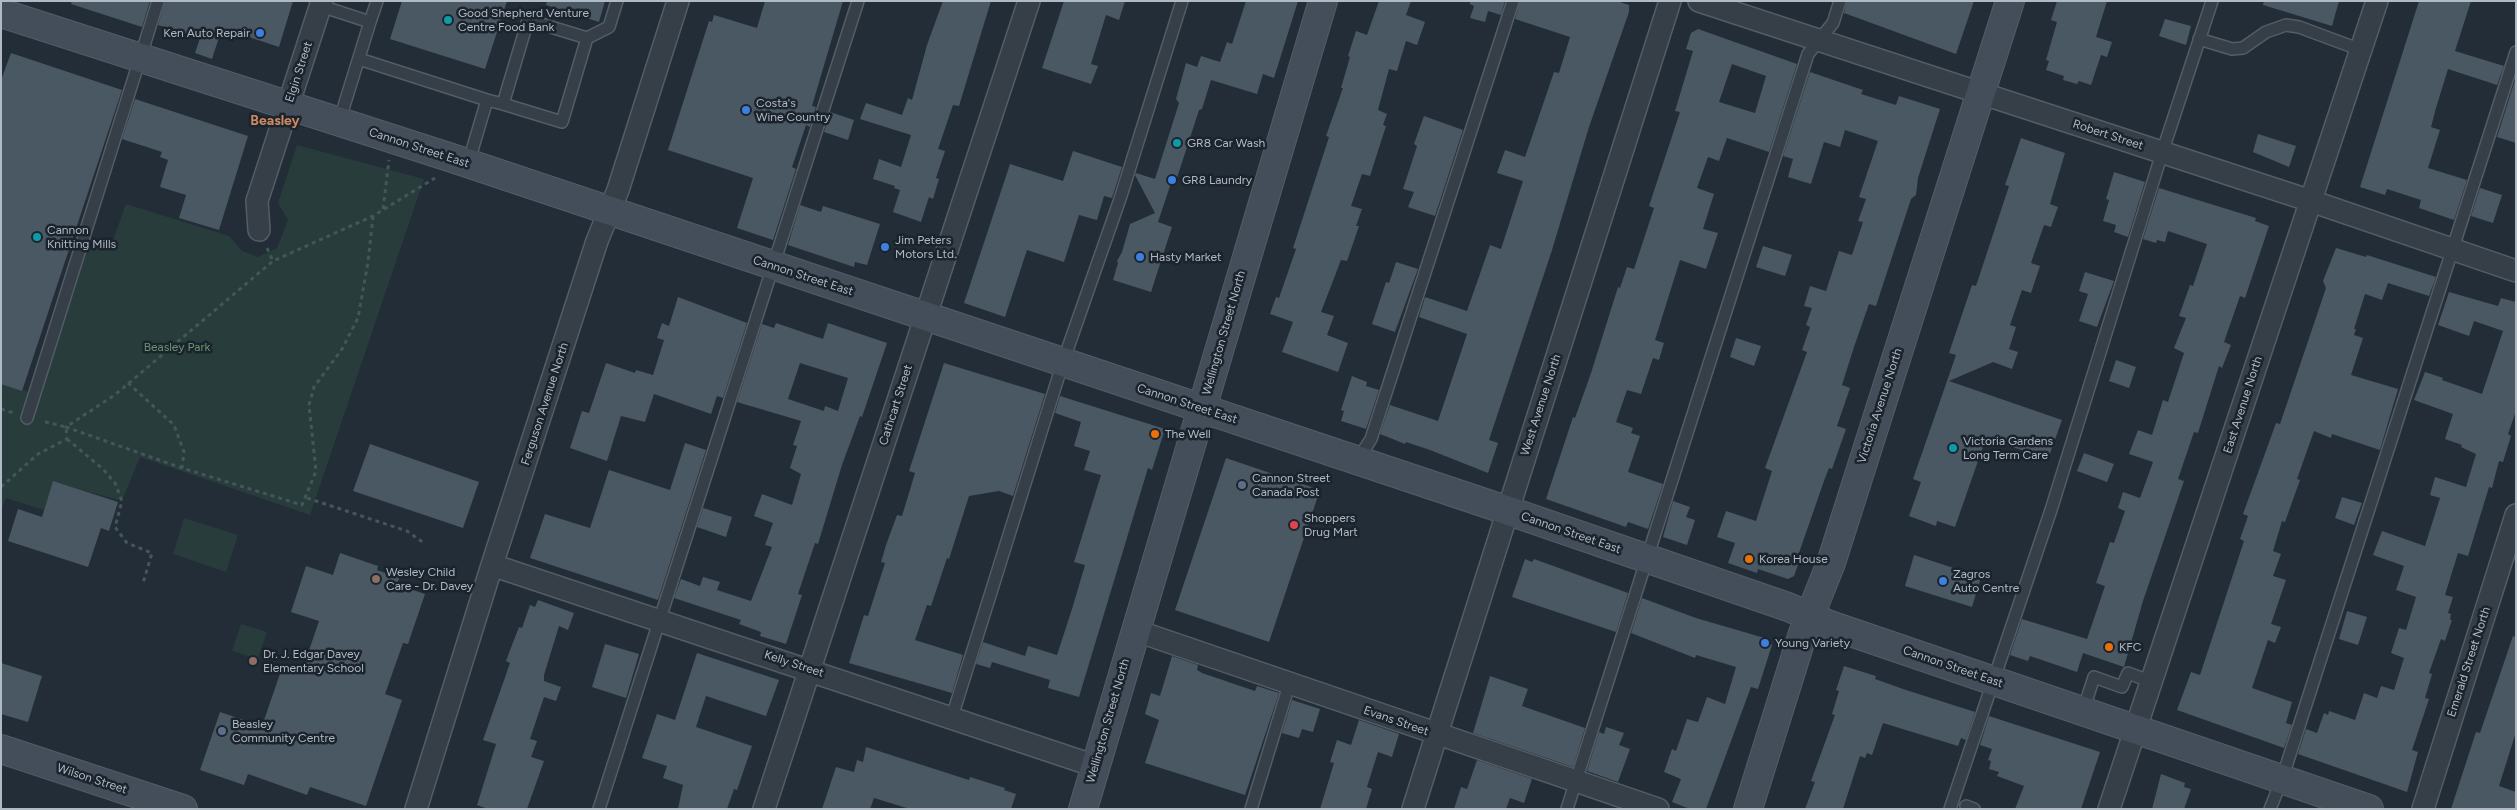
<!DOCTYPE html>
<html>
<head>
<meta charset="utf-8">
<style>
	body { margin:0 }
	#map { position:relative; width:2517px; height:810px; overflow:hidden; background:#222d37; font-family:Figtree,sans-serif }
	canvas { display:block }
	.frame { position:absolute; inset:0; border:2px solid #b0bac4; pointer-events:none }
</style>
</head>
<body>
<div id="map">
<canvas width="2517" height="810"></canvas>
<div class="frame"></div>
</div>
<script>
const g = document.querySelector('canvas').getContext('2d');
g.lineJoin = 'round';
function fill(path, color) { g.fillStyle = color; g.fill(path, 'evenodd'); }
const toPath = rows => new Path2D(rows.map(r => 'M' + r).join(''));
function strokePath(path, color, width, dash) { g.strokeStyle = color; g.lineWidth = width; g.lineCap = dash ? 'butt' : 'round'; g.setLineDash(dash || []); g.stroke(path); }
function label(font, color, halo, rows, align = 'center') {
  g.font = font + ' Figtree,sans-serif'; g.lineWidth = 5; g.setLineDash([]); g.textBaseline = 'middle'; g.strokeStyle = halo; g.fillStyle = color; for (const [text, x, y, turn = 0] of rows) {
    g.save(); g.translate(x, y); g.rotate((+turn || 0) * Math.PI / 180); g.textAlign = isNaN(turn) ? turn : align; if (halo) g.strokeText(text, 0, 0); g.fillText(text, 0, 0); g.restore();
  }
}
const green = toPath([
	[297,145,424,179,310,515,140,457,122,501,53,482,44,510,6,498,1,511,1,383,35,394,90,238,112,243,126,204,229,236,242,251,258,257,277,248,288,220,278,203],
	[184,518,238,535,226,572,173,554],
	[241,624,267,632,258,659,232,651]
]);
const building = toPath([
	[72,1,150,1,142,27,71,4],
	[165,1,293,1,279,47,222,28,212,59,195,53,200,38,158,25],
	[402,1,507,1,485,69,390,39],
	[547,1,605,1,599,22,546,5],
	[765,1,843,1,812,106,816,107,810,127,806,125,792,167,796,169,773,240,737,228,753,178,668,150,709,21,712,22,714,15,757,28],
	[943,1,991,1,959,106,953,105,938,149,945,151,936,178,939,179,933,199,929,197,921,222,893,212,900,190,894,188,895,186,873,179,879,159,901,167,911,135,860,119,866,103,902,115,908,98,912,100,927,45],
	[1064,1,1125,1,1119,20,1106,15,1091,64,1098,66,1091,84,1042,68],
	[1246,1,1298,1,1274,78,1263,74,1257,94,1211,80,1202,109,1199,110,1175,184,1171,183,1158,222,1172,227,1151,292,1113,280,1118,263,1117,261,1122,252,1130,224,1155,213,1135,175,1136,173,1155,179,1179,103,1176,99,1186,63,1197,67,1201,56,1220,62,1227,42,1232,44],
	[1379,1,1411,1,1406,15,1425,22,1417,45,1406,41,1397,71,1389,69,1378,110,1387,114,1383,125,1386,126,1370,176,1362,174,1351,206,1362,209,1356,226,1359,226,1347,261,1341,260,1321,312,1334,316,1327,335,1348,343,1338,372,1282,352,1293,322,1270,314,1276,297,1279,298,1296,249,1293,248,1329,137,1326,136,1343,88,1341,88,1350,57,1348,56,1356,31,1367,35],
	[1470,1,1505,1,1501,15,1488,11,1485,22,1470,18,1474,6,1470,4],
	[1520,1,1617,1,1629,5,1629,12,1589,127,1552,250,1489,440,1498,443,1488,473,1430,450,1406,442,1405,444,1380,434,1390,405,1438,421,1467,334,1419,317,1425,297,1467,311,1490,245,1501,249,1523,181,1497,173,1505,150,1525,157,1554,72,1559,73,1570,37,1515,19],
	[1847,1,1974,1,1956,54,1844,13],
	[2057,1,2107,1,2096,37,2112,42,2107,57,2101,55,2091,85,2079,81,2077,84,2063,80,2064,76,2046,70,2049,61,2046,60,2057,22,2051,20],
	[2264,1,2339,1,2332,26,2263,5],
	[2419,1,2471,1,2455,51,2504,66,2497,85,2448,69,2436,108,2431,127,2440,130,2428,168,2467,180,2454,220,2419,208,2421,200,2387,189,2385,195,2360,187],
	[2165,19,2191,26,2186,45,2159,36],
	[1698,29,1797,64,1769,152,1727,138,1719,161,1708,157,1697,188,1714,194,1703,229,1718,233,1706,269,1680,260,1655,340,1664,343,1659,360,1653,358,1641,394,1627,390,1616,422,1633,428,1631,433,1640,436,1628,472,1663,484,1648,529,1628,522,1626,527,1546,499,1573,417,1575,418,1591,373,1618,287,1620,288,1627,267,1634,269,1654,208,1649,206,1680,112,1675,111,1693,51,1686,49,1691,33],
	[1732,64,1766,76,1755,113,1719,102],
	[11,53,122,90,22,391,1,384,1,80],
	[1810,72,1863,90,1861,94,1896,105,1899,96,1940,109,1918,178,1916,195,1911,199,1876,306,1869,304,1854,347,1842,385,1850,388,1837,426,1846,429,1832,469,1829,468,1824,481,1799,553,1802,554,1794,576,1788,579,1758,569,1757,573,1728,563,1735,543,1717,537,1726,511,1756,521,1772,471,1765,468,1807,352,1802,350,1810,327,1806,325,1812,308,1804,306,1810,286,1826,291,1839,251,1852,255,1863,222,1858,221,1866,199,1859,197,1878,141,1845,130,1840,147,1824,142,1811,184,1788,177,1793,159,1783,156],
	[2516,77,2516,143,2497,137],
	[135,99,248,136,219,230,179,218,186,195,160,187,168,160,160,157,162,152,122,139],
	[830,112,854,120,848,140,824,132],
	[1424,116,1463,130,1435,216,1408,207,1414,192,1403,189,1417,146,1414,144],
	[2258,134,2296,146,2289,167,2253,152],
	[2021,138,2065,153,2050,204,2058,207,2051,227,2044,225,2031,263,2040,266,2031,293,2022,290,2010,325,2016,327,2009,349,2018,352,2012,369,1993,362,1949,381,2062,420,2048,459,1986,438,1955,527,1937,521,1936,526,1909,516,1921,482,1913,479,1956,355,1949,353,1972,285,1976,286,2009,186,2005,185],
	[1073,151,1122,167,1112,198,1104,196,1097,220,1079,215,1064,262,1027,250,1005,317,964,303,1010,164,1063,181],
	[2114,172,2145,182,2128,237,2114,232,2116,225,2103,221,2109,200,2106,199],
	[2159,188,2256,218,2255,221,2269,226,2245,298,2240,296,2224,342,2231,345,2222,368,2219,366,2198,433,2194,432,2178,479,2184,481,2143,601,2124,667,2083,653,2077,672,2030,656,2028,661,2010,655,2022,619,2087,639,2105,586,2096,583,2110,542,2114,543,2125,511,2118,508,2123,492,2140,498,2153,462,2129,454,2138,430,2152,435,2163,400,2168,402,2184,353,2174,348,2186,318,2179,316,2190,285,2193,286,2207,244,2168,231,2165,242,2157,240,2156,243,2143,239],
	[2480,188,2502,195,2493,223,2471,216],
	[800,205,821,212,823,206,880,224,867,265,855,262,854,267,788,245],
	[1763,246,1792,255,1785,276,1756,267],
	[2336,248,2366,257,2367,255,2436,277,2429,296,2388,283,2382,300,2365,294,2354,329,2356,329,2354,335,2363,338,2351,375,2398,389,2380,450,2332,434,2331,438,2314,431,2297,479,2300,480,2285,522,2282,521,2273,551,2281,554,2273,576,2286,580,2271,624,2281,627,2275,643,2268,640,2252,688,2292,702,2286,723,2292,725,2284,748,2177,710,2191,672,2200,675,2244,541,2240,539,2248,516,2243,514,2276,423,2280,424,2326,288,2323,281],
	[1396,262,1418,269,1395,332,1372,324,1386,282,1389,283],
	[2085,272,2114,281,2097,327,2079,321,2088,294,2079,291],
	[2449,292,2498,306,2501,298,2516,302,2516,411,2508,434,2511,436,2503,462,2499,461,2492,488,2489,487,2468,556,2458,553,2445,595,2453,597,2448,613,2451,614,2450,620,2452,620,2445,641,2441,639,2429,673,2432,674,2425,698,2429,699,2412,750,2418,752,2407,792,2298,754,2306,729,2317,733,2324,713,2328,715,2329,711,2355,720,2364,693,2377,698,2381,686,2394,690,2404,658,2391,653,2399,628,2406,630,2416,597,2396,590,2404,566,2373,555,2382,531,2425,546,2440,498,2430,495,2435,477,2466,487,2476,454,2461,447,2462,445,2445,439,2453,414,2414,400,2425,372,2443,378,2442,380,2482,394,2503,331,2474,321,2469,336,2438,325],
	[678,297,747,323,723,398,717,396,711,414,654,394,645,422,621,416,607,461,570,448,582,411,589,413,606,363,635,373,636,370,653,375,664,340,657,338,662,323,669,326],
	[776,323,823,339,828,323,887,343,862,417,860,416,842,465,818,544,815,543,798,594,802,595,786,644,760,636,761,632,739,624,741,620,674,598,681,579,700,586,703,577,720,582,717,590,751,601,772,547,765,545,773,523,754,516,762,494,792,505,801,474,790,468,797,446,793,445,801,421,737,402,762,324,774,328],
	[800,363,848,378,838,411,825,406,824,411,788,399],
	[1736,338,1761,346,1754,366,1730,357],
	[2116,360,2136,367,2129,388,2109,381],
	[944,363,1045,394,1013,496,999,491,969,496,949,559,947,558,931,606,927,605,915,640,963,655,952,693,849,663,864,615,868,616,885,563,881,562,886,545,897,515,902,516,915,473,909,471],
	[1352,376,1367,382,1366,386,1379,390,1366,429,1341,421,1344,411,1341,410],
	[1060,396,1165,429,1152,470,1148,468,1079,697,1048,688,1050,680,992,662,990,668,976,664,983,642,1025,656,1028,646,1057,655,1072,609,1085,565,1074,562,1101,475,1084,470,1090,451,1074,446,1081,422,1055,413],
	[685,443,706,450,658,600,530,558,545,514,590,528,609,470,670,490],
	[370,444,479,482,463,528,353,491],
	[2084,453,2114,464,2107,482,2077,471],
	[1226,458,1320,490,1269,642,1175,610],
	[53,481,118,502,109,531,101,528,88,567,8,541,18,509,42,517],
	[2342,497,2362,503,2354,525,2335,518],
	[1673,501,1690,507,1686,517,1695,520,1687,545,1663,537],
	[703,508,732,517,726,537,697,527],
	[340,553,378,566,377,570,399,578,397,585,425,594,408,644,403,643,385,694,402,700,366,806,310,787,307,795,248,774,244,785,200,770,220,712,262,726,283,665,302,671,319,621,291,612,306,566,333,575],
	[1914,555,1981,577,1972,607,1905,586],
	[1525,559,1532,562,1534,559,1628,593,1616,632,1512,597],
	[1642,598,1696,618,1768,639,1772,645,1758,689,1751,687,1706,809,1690,809,1672,802,1681,779,1664,772,1672,749,1676,751,1687,719,1698,722,1707,697,1725,704,1736,667,1696,655,1695,658,1631,633],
	[538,600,574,613,568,630,559,626,544,675,544,681,561,687,556,701,544,697,530,739,537,741,531,757,544,761,527,809,488,809,477,805,496,744,483,740,510,663,506,661,512,645,519,627,522,628,530,605,535,607],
	[2347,611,2367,617,2358,645,2339,639],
	[2513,636,2516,637,2516,732,2499,786,2516,792,2516,809,2451,809,2476,732,2480,733],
	[605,644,639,654,626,698,592,687],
	[697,653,779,680,766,716,706,696,696,727,752,746,737,790,734,789,727,809,678,809,683,785,663,778,667,766,642,758,657,714,675,720],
	[1172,656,1198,665,1197,670,1202,673,1255,691,1257,686,1279,693,1245,795,1145,763,1159,720,1145,714,1151,693,1160,696],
	[1,663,42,676,28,722,1,714],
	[1844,666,1876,676,1875,679,1903,689,1975,712,1966,740,1961,738,1958,746,1883,723,1872,755,1867,753,1865,758,1860,756,1843,809,1805,809,1815,782,1811,781,1835,715,1832,714,1839,691,1836,690],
	[1490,676,1528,689,1522,706,1585,728,1573,767,1473,733],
	[1292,700,1320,709,1313,732,1302,729,1299,738,1282,733],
	[1989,716,2100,752,2081,809,2015,809,2024,786,1997,776,1999,772,1989,769,1991,761,1988,760,1992,749,1980,745],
	[1359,720,1399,734,1392,757,1378,752,1367,787,1372,789,1366,809,1320,809,1334,763,1330,762,1337,740,1351,745],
	[1606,727,1624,733,1619,745,1630,749,1618,782,1587,771,1599,732,1604,734],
	[866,747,969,780,970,777,1005,788,1004,790,1016,794,1011,809,910,809,874,798,870,809,822,809,836,767,854,772,857,760,863,762],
	[1477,760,1532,779,1524,803,1510,798,1506,809,1454,809,1461,787,1467,789],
	[2161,774,2185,783,2184,787,2191,789,2184,809,2152,809]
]);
const path = toPath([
	[383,209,389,160],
	[373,216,368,262,358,318,342,349,314,387,309,405,316,471,302,505,182,468,66,427,116,394,273,261,373,216,435,178],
	[267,248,273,261],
	[128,383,174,425,184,452,182,468],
	[1,409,14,413],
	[67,439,103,469,115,483,122,501,115,527,127,543,152,553,143,583],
	[1,487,38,454,67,439,66,427,42,421],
	[307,498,407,531,424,543]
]);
const service = toPath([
	[321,6,370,22,339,122],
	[370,22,377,1],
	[587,38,609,27,617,1],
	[2199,39,2232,49,2243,48,2266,32,2286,25,2299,27,2361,50],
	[359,59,487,100,503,104,562,122,587,38,528,20,503,104],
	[468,164,487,100],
	[27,418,158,1],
	[1357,461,1371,439,1513,1],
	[2083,711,2094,677,2122,687,2128,673,2152,682],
	[952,717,1063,362,1120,199,1182,1],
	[1966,806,1974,809],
	[599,809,858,1],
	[1251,809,1289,685],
	[1567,809,1808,54,1833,23,1840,1],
	[1950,809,2051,510,2162,153,2212,1],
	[2270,809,2282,779,2516,52]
]);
const minor = toPath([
	[1699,1,2311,201,2516,271],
	[259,230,257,201,322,1],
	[492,565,1095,766],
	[1134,630,1658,809],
	[416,809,492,565,597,241,618,190,678,1],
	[764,809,1029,1],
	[1413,809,1670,1],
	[2109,809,2377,1],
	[2423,809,2516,515]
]);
const secondary = toPath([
	[1,13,452,158,1506,510,1788,607,1830,625,2369,809],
	[1,749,183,809],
	[1083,809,1323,1],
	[1748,809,1803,633,1831,563,2010,1]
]);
const markers = [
	[448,20,5,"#0f9aa8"],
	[260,33,5,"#3f7fe0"],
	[746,110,5,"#3f7fe0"],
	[1177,143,5,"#0f9aa8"],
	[1172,180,5,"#3f7fe0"],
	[37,237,5,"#0f9aa8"],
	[885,247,5,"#3f7fe0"],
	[1140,257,5,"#3f7fe0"],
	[1155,434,5,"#e8710a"],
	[1953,448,5,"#0f9aa8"],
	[1242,485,5,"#5c6f8a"],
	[1294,525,5,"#e0444e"],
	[1749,559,5,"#e8710a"],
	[376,579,5,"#8d6e63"],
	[1943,581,5,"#3f7fe0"],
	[1765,643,5,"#3f7fe0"],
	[2109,647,5,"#e8710a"],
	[253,661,5,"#8d6e63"],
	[222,731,5,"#5c6f8a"]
];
const poiNames = [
	["Good Shepherd Venture",458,13],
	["Centre Food Bank",458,27],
	["Ken Auto Repair",250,33,"right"],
	["Costa's",756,103],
	["Wine Country",756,117],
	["GR8 Car Wash",1187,143],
	["GR8 Laundry",1182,180],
	["Cannon",47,230],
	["Knitting Mills",47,244],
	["Jim Peters",895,240],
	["Motors Ltd.",895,254],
	["Hasty Market",1150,257],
	["The Well",1165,434],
	["Victoria Gardens",1963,441],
	["Long Term Care",1963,455],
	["Cannon Street",1252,478],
	["Canada Post",1252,492],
	["Shoppers",1304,518],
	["Drug Mart",1304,532],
	["Korea House",1759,559],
	["Wesley Child",386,572],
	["Care - Dr. Davey",386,586],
	["Zagros",1953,574],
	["Auto Centre",1953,588],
	["Young Variety",1775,643],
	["KFC",2119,647],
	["Dr. J. Edgar Davey",263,654],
	["Elementary School",263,668],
	["Beasley",232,724],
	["Community Centre",232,738]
];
const streetNames = [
	["Elgin Street",299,72,-72],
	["Robert Street",2108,135,18],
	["Cannon Street East",419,148,18],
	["Cannon Street East",803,276,18],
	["Wellington Street North",1224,333,-74],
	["Ferguson Avenue North",545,404,-72],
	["Cannon Street East",1187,404,18],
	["Cathcart Street",896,405,-72],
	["West Avenue North",1541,405,-72],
	["East Avenue North",2243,405,-72],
	["Victoria Avenue North",1880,406,-72],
	["Cannon Street East",1571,533,19],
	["Emerald Street North",2469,662,-72],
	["Kelly Street",794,664,18],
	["Cannon Street East",1953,667,19],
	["Wellington Street North",1108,721,-74],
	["Evans Street",1396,721,19],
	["Wilson Street",92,779,18]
];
const parkNames = [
	["Beasley Park",177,347]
];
const neighbourhoodNames = [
	["Beasley",275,121]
];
fill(green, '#273c3b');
fill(building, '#4a5863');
strokePath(service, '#535d66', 14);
strokePath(minor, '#535d66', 24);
strokePath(secondary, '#535d66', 30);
strokePath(path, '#445758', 3, [4, 4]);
strokePath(service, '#363f48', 11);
strokePath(minor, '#363f48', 21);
strokePath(secondary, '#444e5b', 28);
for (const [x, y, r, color] of markers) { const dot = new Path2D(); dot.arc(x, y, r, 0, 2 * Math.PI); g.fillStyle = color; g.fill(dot); strokePath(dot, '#1b242d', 2); }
label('12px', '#b0bac4', '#1b242d', poiNames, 'left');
label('12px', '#b0bac4', '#1b242d', streetNames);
label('12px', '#69946f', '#1b242d', parkNames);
label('bold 14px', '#cd8863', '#1b242d', neighbourhoodNames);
</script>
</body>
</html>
